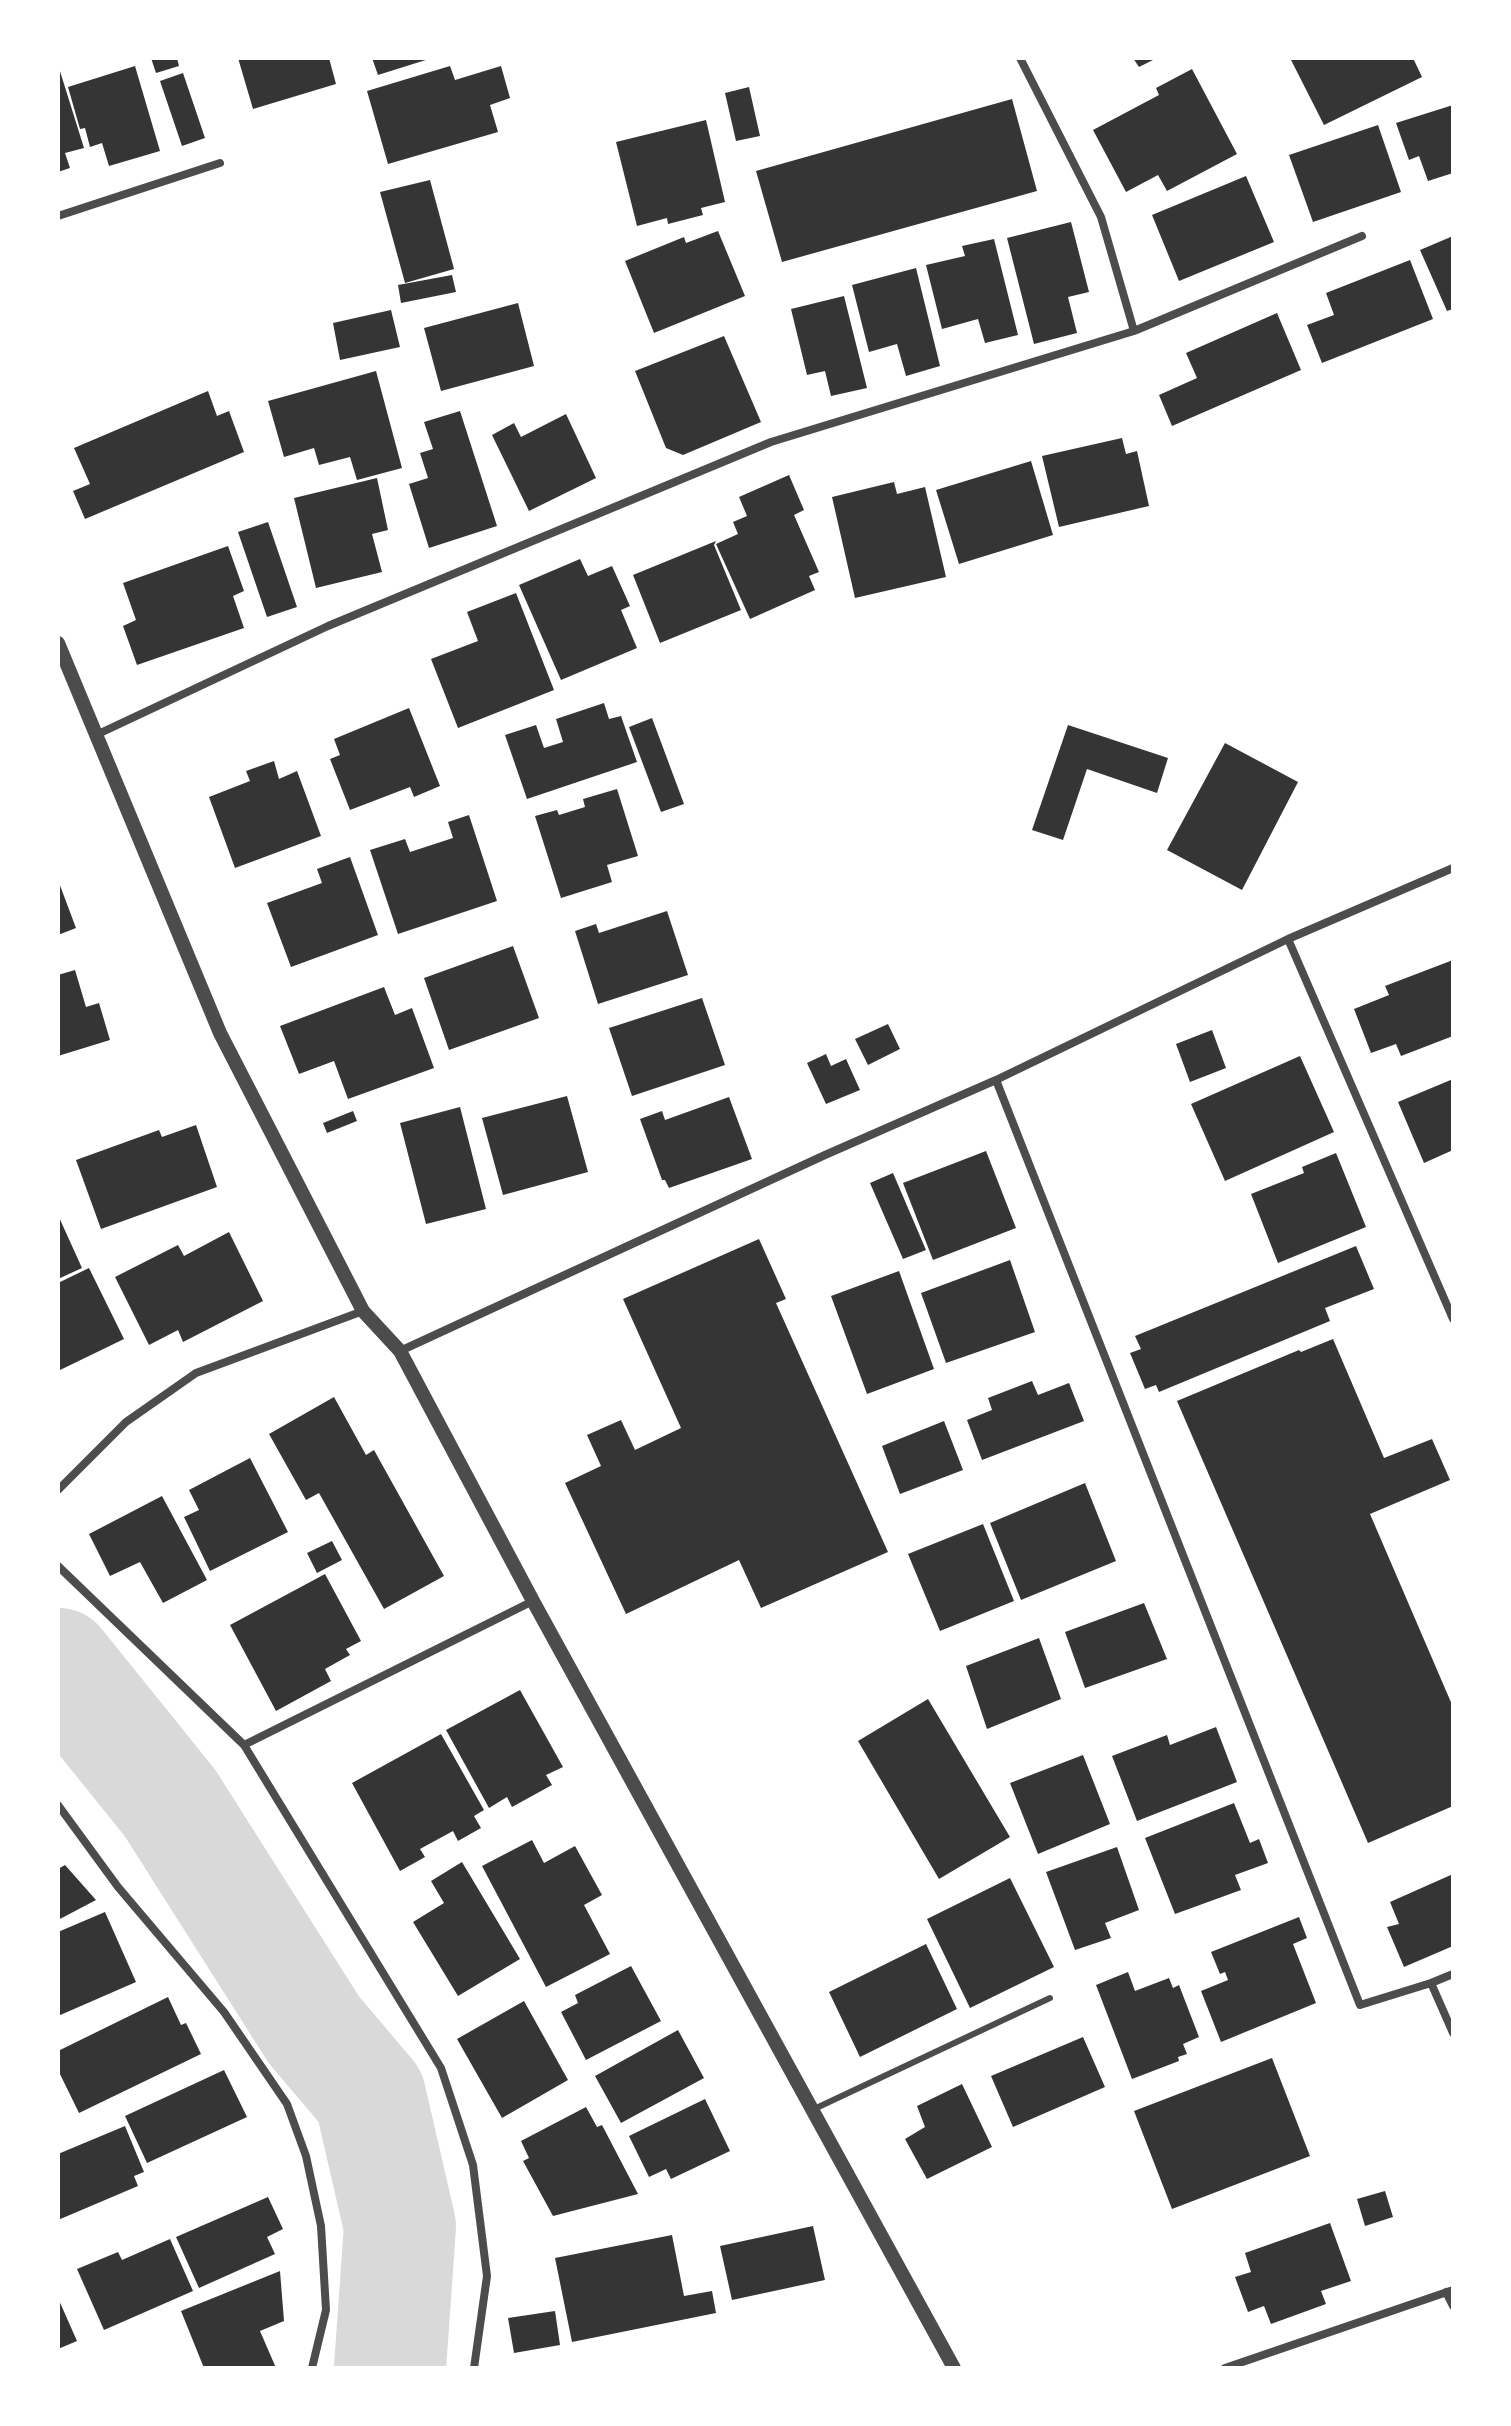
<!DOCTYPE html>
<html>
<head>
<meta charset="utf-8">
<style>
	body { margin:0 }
	#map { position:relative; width:1511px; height:2426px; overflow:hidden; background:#fff; font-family:Lora,serif }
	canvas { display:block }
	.frame { position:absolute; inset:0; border:60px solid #fff; pointer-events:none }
</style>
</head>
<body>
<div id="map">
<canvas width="1511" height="2426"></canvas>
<div class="frame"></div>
</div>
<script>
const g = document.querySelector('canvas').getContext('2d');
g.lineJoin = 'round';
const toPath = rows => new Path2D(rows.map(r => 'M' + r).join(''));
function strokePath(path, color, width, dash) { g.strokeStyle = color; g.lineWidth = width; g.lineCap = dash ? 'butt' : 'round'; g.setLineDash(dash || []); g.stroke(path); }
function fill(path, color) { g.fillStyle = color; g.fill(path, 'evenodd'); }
const river = toPath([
	[58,1664,170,1803,314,2030,370,2096,400,2226,390,2368]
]);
const building = toPath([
	[151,58,177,58,179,66,156,73],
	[238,58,329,58,336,84,253,109],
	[372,58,429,58,429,59,378,75],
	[1133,58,1157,58,1139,67],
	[1290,58,1413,58,1422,77,1324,125],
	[135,66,160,151,109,166,102,143,90,147,85,128,80,129,68,87],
	[450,66,455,80,501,66,510,98,490,105,498,132,388,164,367,91],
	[59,68,84,148,65,153,70,168,58,172],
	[1192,69,1237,154,1167,191,1158,175,1126,192,1093,130,1159,95,1156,88],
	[183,73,205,138,182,146,160,81],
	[749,87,760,136,736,141,725,93],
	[1012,99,1037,191,782,262,756,171],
	[1453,105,1453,173,1428,181,1419,156,1409,160,1396,123],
	[706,120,725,202,701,208,703,215,668,224,667,218,637,226,616,142],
	[1378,125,1401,192,1313,222,1289,155],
	[1246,176,1274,242,1179,281,1152,215],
	[430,180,454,269,405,283,380,192],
	[1071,222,1089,292,1068,297,1077,333,1034,344,1007,238],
	[718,231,745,296,654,333,625,261,684,237,686,243],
	[1453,236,1453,309,1447,311,1420,250],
	[994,239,1018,335,985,343,978,319,942,329,926,265,965,256,962,246],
	[1410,260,1433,319,1322,363,1307,325,1334,315,1326,293],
	[916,268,940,366,906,376,897,344,869,352,852,285],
	[452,275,456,292,401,303,398,285],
	[844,296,867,388,831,396,825,371,807,375,791,309],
	[518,303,534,366,441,391,424,328],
	[391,310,400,347,340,360,333,323],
	[1277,313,1301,370,1172,426,1159,395,1197,378,1186,353],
	[724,336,761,422,683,455,666,448,635,371],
	[376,371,402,468,357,480,350,457,319,465,314,448,284,457,268,401],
	[208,391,217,416,229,411,244,452,85,519,73,491,90,484,74,448],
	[460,411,497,526,429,548,409,484,428,478,420,453,433,449,424,422],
	[566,414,596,478,529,511,492,435,514,423,521,437],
	[1122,438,1126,454,1137,451,1149,506,1059,527,1042,456],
	[1031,461,1053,535,959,564,936,490],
	[789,475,804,510,794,515,819,572,809,576,815,590,750,619,716,544,738,534,733,522,747,516,739,497],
	[377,478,388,530,372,534,382,572,316,588,294,498],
	[894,482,897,494,925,487,946,577,855,598,832,497],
	[268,522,297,607,267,617,238,532],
	[716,541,714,545,741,610,660,643,633,575],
	[228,546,244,591,233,596,244,628,137,665,123,626,136,620,123,583],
	[580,559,588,576,612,566,630,606,621,610,637,648,561,680,519,585],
	[516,593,554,690,458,728,431,659,478,641,467,612],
	[604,703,609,719,621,716,637,762,527,799,505,735,536,725,544,748,563,742,556,719],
	[409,708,440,786,414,797,410,787,350,810,330,759,340,755,334,739],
	[652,718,684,804,661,812,629,727],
	[1068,725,1168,758,1157,793,1087,769,1063,840,1032,830],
	[1225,743,1298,782,1242,890,1167,850],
	[274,761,279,779,297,771,321,836,235,868,209,797,250,781,246,771],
	[617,789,638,856,607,865,612,882,561,898,535,816,557,810,559,815,585,807,583,799],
	[469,815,497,901,398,934,370,850,405,839,410,852,453,838,448,822],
	[350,857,378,935,291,967,267,903,322,883,317,869],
	[58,880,76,928,58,935],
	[667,911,688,975,598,1004,575,931,596,924,599,933],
	[513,946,539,1018,449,1050,424,978],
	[1453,960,1453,1036,1401,1056,1396,1044,1371,1053,1354,1009,1389,995,1385,986],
	[75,970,86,1007,99,1003,110,1040,58,1056,58,975],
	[384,987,395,1015,412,1008,434,1068,348,1099,334,1061,299,1074,280,1026],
	[702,998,725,1065,632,1096,609,1028],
	[888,1024,900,1049,868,1065,855,1039],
	[1212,1030,1226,1068,1190,1082,1176,1044],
	[826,1054,831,1066,846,1059,860,1090,826,1104,807,1063],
	[1300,1056,1334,1132,1225,1181,1191,1104],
	[1453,1079,1453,1150,1424,1163,1398,1102],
	[567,1096,588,1172,503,1195,482,1118],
	[729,1097,752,1159,669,1188,665,1180,662,1180,640,1119,662,1111,665,1120],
	[460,1107,486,1209,426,1224,400,1123],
	[353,1111,357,1121,327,1133,323,1123],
	[196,1125,217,1187,101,1229,76,1160,159,1130,162,1137],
	[986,1151,1016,1228,933,1260,903,1183],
	[1336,1153,1366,1227,1278,1263,1251,1194,1304,1173,1302,1167],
	[893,1173,926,1250,903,1259,870,1183],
	[58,1215,82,1268,58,1279],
	[229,1232,263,1301,183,1342,178,1330,149,1345,115,1277,178,1245,184,1256],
	[759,1239,786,1299,776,1303,888,1552,761,1608,739,1560,626,1614,565,1483,601,1466,587,1435,621,1420,635,1450,681,1428,623,1299],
	[1356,1246,1374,1289,1325,1308,1330,1321,1159,1392,1156,1385,1145,1389,1130,1353,1141,1349,1135,1336],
	[1010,1260,1035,1332,946,1363,921,1293],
	[89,1268,124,1339,58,1371,58,1283],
	[899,1271,934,1369,867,1394,831,1296],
	[1333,1339,1384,1458,1432,1439,1450,1480,1370,1514,1453,1707,1453,1806,1368,1843,1177,1401,1299,1350,1301,1352],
	[1032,1381,1038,1395,1069,1383,1084,1421,982,1460,967,1420,992,1410,988,1398],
	[334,1397,366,1455,374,1450,444,1576,384,1609,319,1493,306,1500,269,1434],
	[944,1421,963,1470,900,1494,882,1446],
	[250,1458,288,1532,210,1571,184,1517,199,1510,189,1490],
	[1085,1483,1116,1561,1021,1600,990,1523],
	[162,1496,207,1580,163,1603,140,1562,110,1576,89,1534],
	[983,1524,1014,1601,940,1631,908,1554],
	[332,1541,342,1560,317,1573,307,1553],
	[325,1574,361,1641,346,1649,350,1655,325,1669,331,1681,276,1711,230,1625],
	[1144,1603,1167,1659,1085,1688,1065,1632],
	[1039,1638,1061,1699,987,1729,966,1666],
	[520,1690,563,1767,546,1775,552,1785,512,1807,507,1797,489,1808,446,1730],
	[928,1699,1010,1837,939,1879,858,1741],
	[1216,1727,1237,1782,1137,1821,1112,1756,1167,1735,1170,1745],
	[441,1734,484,1810,474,1816,481,1828,458,1841,453,1831,420,1849,425,1857,400,1871,352,1783],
	[1083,1755,1110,1824,1038,1854,1010,1783],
	[1234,1803,1250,1843,1259,1839,1268,1863,1235,1875,1241,1890,1175,1914,1145,1838],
	[532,1840,544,1863,575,1846,602,1895,584,1905,610,1954,546,1987,482,1866],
	[1117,1847,1139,1910,1105,1923,1111,1938,1075,1950,1046,1872],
	[462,1862,520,1959,458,1996,413,1922,444,1903,431,1881],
	[65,1865,96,1900,58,1920,58,1869],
	[1453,1874,1453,1946,1404,1967,1387,1927,1399,1924,1390,1902],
	[1010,1878,1054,1967,970,2008,927,1919],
	[105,1912,136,1982,58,2016,58,1932],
	[1299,1917,1307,1938,1293,1944,1316,2003,1221,2042,1201,1991,1228,1980,1225,1972,1220,1974,1211,1952],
	[926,1944,957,2009,860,2057,829,1992],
	[631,1966,661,2021,586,2060,561,2012,578,2003,575,1995],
	[1128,1972,1135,1991,1169,1978,1173,1988,1179,1985,1199,2037,1183,2044,1187,2054,1178,2057,1179,2061,1132,2079,1096,1985],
	[168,1997,181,2025,186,2023,201,2054,79,2113,58,2070,58,2051],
	[524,2001,568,2080,502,2118,457,2039],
	[678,2030,704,2078,621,2123,595,2076],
	[1083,2037,1105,2087,1013,2127,991,2076],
	[1272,2058,1310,2156,1172,2209,1134,2111],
	[224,2070,247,2117,147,2163,125,2116],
	[962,2084,992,2147,927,2179,905,2139,925,2127,917,2106],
	[705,2099,730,2151,671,2179,666,2169,649,2177,629,2136],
	[586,2107,597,2127,602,2125,638,2194,553,2216,523,2161,529,2158,521,2141],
	[125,2126,144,2172,134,2176,138,2186,58,2220,58,2154],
	[1385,2191,1393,2217,1365,2226,1357,2199],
	[268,2197,283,2229,267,2237,275,2254,199,2288,176,2237],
	[1330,2223,1351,2281,1321,2291,1326,2304,1271,2324,1264,2306,1248,2312,1235,2277,1251,2272,1245,2253],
	[813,2226,825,2280,732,2300,720,2246],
	[672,2235,684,2296,712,2291,716,2313,572,2342,555,2258],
	[170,2239,193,2291,104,2330,77,2269,118,2252,122,2260],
	[280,2271,284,2321,260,2331,276,2368,204,2368,181,2311],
	[58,2298,77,2341,58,2349],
	[555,2311,560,2345,514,2353,508,2318]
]);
const service = toPath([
	[812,2110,1050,1998]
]);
const minor = toPath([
	[58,216,220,163],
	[1134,331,1362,236],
	[96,735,328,626,771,442,1134,331,1101,217,1020,58],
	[1288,939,1453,1319],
	[996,1080,1360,2005,1431,1983,1453,1974],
	[400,1351,825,1155,996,1080,1288,939,1453,868],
	[58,1490,126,1422,196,1373,363,1311],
	[58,1566,244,1745,441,2068,473,2165,487,2276,474,2368],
	[244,1745,533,1601],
	[58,1805,118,1887,224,2012,287,2104,306,2156,321,2226,326,2310,312,2368],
	[1431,1983,1453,2033],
	[1446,2292,1453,2306],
	[1225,2368,1453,2290]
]);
const tertiary = toPath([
	[58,643,220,1033,363,1311,400,1351,533,1601,954,2368]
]);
strokePath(river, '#d9d9d9', 112);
fill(building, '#353535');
strokePath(service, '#4c4c4c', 6);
strokePath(minor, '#4c4c4c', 8);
strokePath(tertiary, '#4c4c4c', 14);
</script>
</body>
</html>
